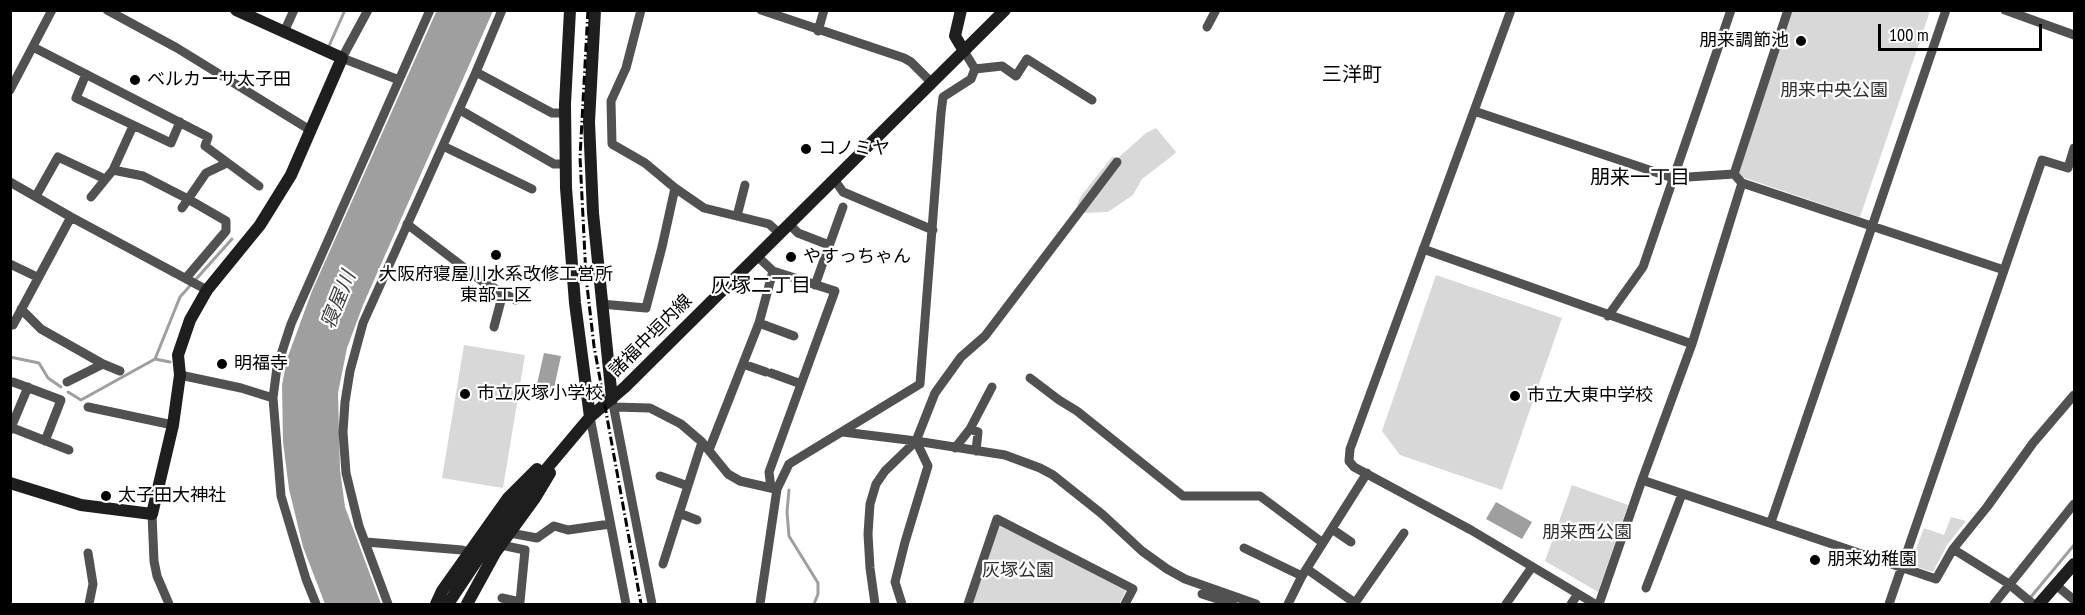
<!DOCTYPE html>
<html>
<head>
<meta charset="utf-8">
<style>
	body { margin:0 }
	#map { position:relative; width:2085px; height:615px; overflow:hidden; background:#fff; font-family:"PT Sans Narrow",sans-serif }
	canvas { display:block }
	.frame { position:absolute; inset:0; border:12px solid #000; pointer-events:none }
	.scale { position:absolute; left:1878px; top:24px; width:164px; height:27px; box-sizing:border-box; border:3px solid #000; border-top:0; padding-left:8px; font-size:18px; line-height:21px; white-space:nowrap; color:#000; -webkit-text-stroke:4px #fff; paint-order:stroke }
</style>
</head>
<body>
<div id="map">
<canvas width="2085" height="615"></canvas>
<div class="frame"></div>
<div class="scale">100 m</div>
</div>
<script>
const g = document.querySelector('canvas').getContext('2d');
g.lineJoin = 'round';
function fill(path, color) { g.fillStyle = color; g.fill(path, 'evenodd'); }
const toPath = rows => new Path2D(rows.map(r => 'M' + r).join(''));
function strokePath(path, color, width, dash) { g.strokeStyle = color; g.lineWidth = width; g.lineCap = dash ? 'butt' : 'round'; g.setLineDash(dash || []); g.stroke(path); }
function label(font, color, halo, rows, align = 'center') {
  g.font = font + ' "PT Sans Narrow","Noto Sans JP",sans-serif'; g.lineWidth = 4.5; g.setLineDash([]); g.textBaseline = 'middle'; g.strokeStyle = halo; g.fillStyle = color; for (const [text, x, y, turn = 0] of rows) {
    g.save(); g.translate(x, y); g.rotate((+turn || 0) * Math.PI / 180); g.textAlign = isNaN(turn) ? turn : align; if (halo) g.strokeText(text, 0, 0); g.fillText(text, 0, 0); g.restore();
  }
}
const green = toPath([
	[1792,11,1930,11,1860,217,1742,177,1738,172],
	[1156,128,1176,152,1172,156,1142,179,1133,195,1108,212,1083,213,1077,205,1081,196,1112,157,1118,158,1146,133],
	[1436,275,1562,318,1502,490,1400,455,1382,431],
	[464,345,525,355,503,488,442,478],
	[1572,485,1628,505,1598,592,1545,561],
	[1951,517,1966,521,1947,545,1933,572,1910,565,1924,528,1944,535],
	[999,523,1126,591,1119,604,972,604]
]);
const water = toPath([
	[437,10,493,11,363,305,347,348,338,393,340,470,345,507,381,604,325,604,303,547,289,489,283,442,282,385,287,359,312,291],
	[544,353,561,356,552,397,535,393],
	[1496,502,1532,522,1522,539,1486,519]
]);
const stream = toPath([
	[329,46,345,10],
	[10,357,39,363,48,378,61,387],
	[155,359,170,362],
	[68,392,81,400,155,359,180,297,232,239],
	[789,490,787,512,789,536,818,583,818,594,814,604],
	[2025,604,2074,545]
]);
const street = toPath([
	[107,10,177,48,310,130],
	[368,10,342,58,399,80],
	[641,10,626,68,611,101,612,144,645,163,675,188,704,208,769,224,779,233],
	[761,10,904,58,911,62,931,82],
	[1511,10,1350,449,1349,461,1354,467,1471,530,1595,604],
	[2005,10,2074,35],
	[1207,27,1216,10],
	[818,31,824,10],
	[284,32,294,10],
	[33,47,208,137,205,146,259,186],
	[975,69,1002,66,1016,76,1027,59,1092,100],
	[476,72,552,113,565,113],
	[86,74,76,98,171,143,180,122],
	[10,90,52,10],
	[460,110,554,164,566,164],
	[1474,111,1673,178,1734,174],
	[443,146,532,189],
	[113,170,143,176,188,199,226,221,226,231,186,278],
	[1734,174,1742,183,2004,270],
	[1734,174,1788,10],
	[834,179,843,192,933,230],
	[10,182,71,217,207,290],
	[36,196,58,157,105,179],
	[91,197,113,170,133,126],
	[182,208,206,173,227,163],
	[737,216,745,185],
	[407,224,483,282,516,300],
	[789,224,798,233,829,245],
	[1423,249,1692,344],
	[757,256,773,271,835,291,769,472,771,488],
	[10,264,37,277],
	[815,285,843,207],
	[601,304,646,308,662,247,675,188],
	[21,309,41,329,103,364,120,371],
	[1608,316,1643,267,1731,10],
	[759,323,794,336],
	[10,325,13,325,71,217],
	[494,327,503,293],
	[743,364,766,372],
	[771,373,801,384],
	[180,375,241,388,273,398],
	[1030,378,1059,400,1077,411,1183,496,1260,496,1323,543],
	[13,382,61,400,45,441],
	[67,382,103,364],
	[920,384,941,113,943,97,971,79,975,69,964,51],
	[612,399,652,604],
	[88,407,173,425],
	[614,407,650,408,681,424,702,442,728,474,740,481,775,489],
	[590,417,626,604],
	[10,427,69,450],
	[970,429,992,387],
	[10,430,28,387],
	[843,432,916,441,1005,455,1040,468,1053,475,1102,514,1142,551,1167,569,1185,579,1256,604],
	[955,448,970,429,978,432,976,451],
	[709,450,759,323,773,271],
	[660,476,688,486],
	[1642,480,1936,579,1953,549,2009,584,2033,604],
	[679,513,697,520],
	[152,514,154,561,157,576,169,604],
	[1771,522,1946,10],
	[1332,529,1351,542],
	[510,533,537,538,554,526,568,530,610,524],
	[366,542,462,550,469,552],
	[501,545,525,550,520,602,502,598],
	[1244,548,1302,576],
	[1953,549,1987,507,2033,443,2074,395],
	[88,553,93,584,89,604],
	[663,564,702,442],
	[1307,569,1355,603,1354,604],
	[2056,585,2074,600],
	[1646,588,1682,494],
	[1202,594,1233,604],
	[1355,603,1404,533],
	[316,604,306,579,281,496,273,398,277,367,291,324,430,10],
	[388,604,359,526,346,473,343,432,345,402,350,371,363,323,476,72,502,10],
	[760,604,777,489,789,464,920,384],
	[875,604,870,568,868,534,870,504,876,484,885,471,916,441,935,393,961,357,985,336,1117,162],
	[902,604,895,582,905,542,928,466,916,441],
	[968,604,997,519,1133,589,1125,604],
	[1288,604,1302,576,1367,473],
	[1506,604,1532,567],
	[1571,604,1578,594],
	[1599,604,1642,480,1692,344,1742,183],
	[1889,604,2042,160,2068,168,2074,148],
	[1994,604,2074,504]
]);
const secondary = toPath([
	[570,10,565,104,566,188,575,303,590,417],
	[595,10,589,122,593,213,612,399],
	[961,10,955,36,964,51],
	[10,483,81,505,152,514,173,425,180,375,178,355,190,320,207,290,260,225,291,175,342,58,236,10],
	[436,604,442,591,508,498,537,469],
	[448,604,490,541,527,492,590,417,625,387,1005,10],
	[467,604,495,553,535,498,550,473],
	[2039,604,2074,564]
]);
const rail = toPath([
	[588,10,580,157,586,277,594,346,641,604]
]);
const markers = [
	[1801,41,6,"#000"],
	[135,80,6,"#000"],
	[806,149,6,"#000"],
	[496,255,6,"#000"],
	[791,257,6,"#000"],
	[222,364,6,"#000"],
	[465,394,6,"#000"],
	[1515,396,6,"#000"],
	[106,496,6,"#000"],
	[1815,560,6,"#000"]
];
const poiNames = [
	["朋来調節池",1789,41,"right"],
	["ベルカーサ太子田",147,80],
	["コノミヤ",818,149],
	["やすっちゃん",803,257],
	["大阪府寝屋川水系改修工営所",496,275,"center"],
	["東部工区",496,296,"center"],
	["明福寺",234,364],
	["市立灰塚小学校",477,394],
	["市立大東中学校",1527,396],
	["太子田大神社",118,496],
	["朋来幼稚園",1827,560]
];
const parkNames = [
	["朋来中央公園",1834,91],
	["朋来西公園",1587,533],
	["灰塚公園",1018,571]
];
const streetNames = [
	["諸福中垣内線",651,336,-45]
];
const neighbourhoodNames = [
	["三洋町",1352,75],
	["朋来一丁目",1640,178],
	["灰塚二丁目",761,286]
];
const waterNames = [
	["寝屋川",339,300,-68]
];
fill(green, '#d8d8d8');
fill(water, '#9f9f9f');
strokePath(stream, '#9f9f9f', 3);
strokePath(street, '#515151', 9);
strokePath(secondary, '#1e1e1e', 12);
strokePath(rail, '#000', 3, [9, 3, 1.5, 3]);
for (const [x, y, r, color] of markers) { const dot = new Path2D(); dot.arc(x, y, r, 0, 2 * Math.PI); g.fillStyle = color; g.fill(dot); strokePath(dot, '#fff', 2); }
label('18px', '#000', '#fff', poiNames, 'left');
label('18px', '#2f2f2f', '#fff', parkNames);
label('18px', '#000', '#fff', streetNames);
label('20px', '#000', '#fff', neighbourhoodNames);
label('italic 20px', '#404040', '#fff', waterNames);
</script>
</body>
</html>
